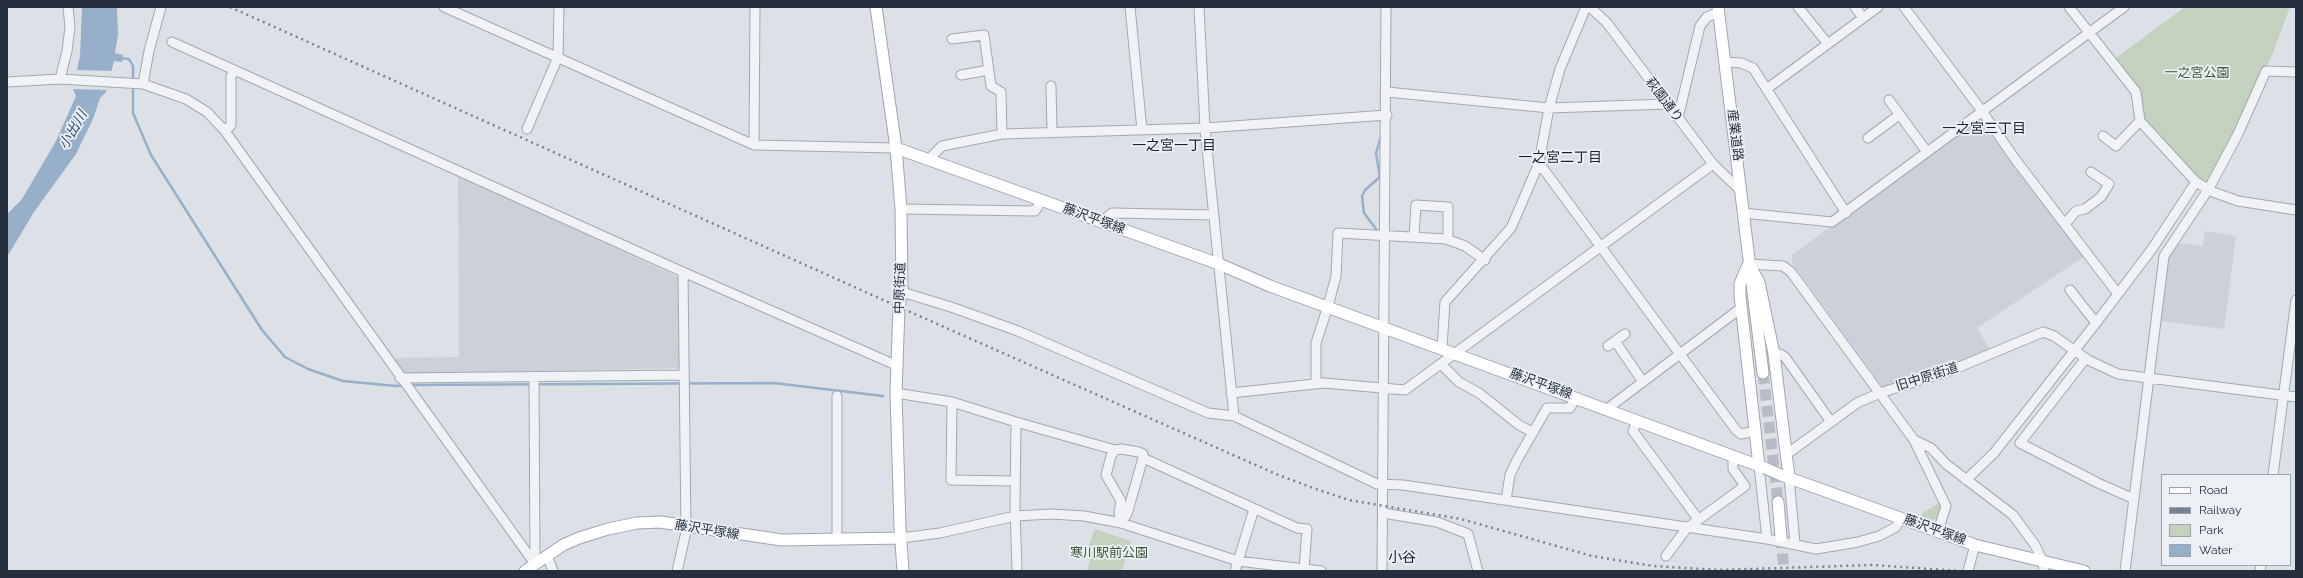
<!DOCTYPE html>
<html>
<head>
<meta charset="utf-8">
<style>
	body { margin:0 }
	#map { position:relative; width:2303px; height:578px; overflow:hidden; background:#dde1e7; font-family:Raleway,sans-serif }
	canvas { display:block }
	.frame { position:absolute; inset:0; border:8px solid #262f3e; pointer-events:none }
	.legend { position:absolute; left:2161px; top:474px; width:130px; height:92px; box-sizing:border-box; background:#ecf0f5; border:1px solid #9da3ac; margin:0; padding:5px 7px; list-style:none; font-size:12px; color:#262f3e }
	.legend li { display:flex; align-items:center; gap:8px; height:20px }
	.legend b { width:20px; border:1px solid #9da3ac }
</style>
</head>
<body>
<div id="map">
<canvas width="2303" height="578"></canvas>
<div class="frame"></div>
<ul class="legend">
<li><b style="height:5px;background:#fff"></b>Road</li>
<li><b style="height:5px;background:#768191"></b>Railway</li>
<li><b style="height:11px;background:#c3d1be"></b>Park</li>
<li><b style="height:11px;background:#97afc8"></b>Water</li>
</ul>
</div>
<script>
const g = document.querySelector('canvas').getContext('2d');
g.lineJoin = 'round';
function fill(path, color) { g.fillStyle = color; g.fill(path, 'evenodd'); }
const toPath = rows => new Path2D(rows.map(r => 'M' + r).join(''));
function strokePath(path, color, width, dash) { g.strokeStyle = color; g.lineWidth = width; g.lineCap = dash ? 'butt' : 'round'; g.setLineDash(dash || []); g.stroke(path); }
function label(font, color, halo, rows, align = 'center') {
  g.font = font + ' Raleway,"Noto Sans JP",sans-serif'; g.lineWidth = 3.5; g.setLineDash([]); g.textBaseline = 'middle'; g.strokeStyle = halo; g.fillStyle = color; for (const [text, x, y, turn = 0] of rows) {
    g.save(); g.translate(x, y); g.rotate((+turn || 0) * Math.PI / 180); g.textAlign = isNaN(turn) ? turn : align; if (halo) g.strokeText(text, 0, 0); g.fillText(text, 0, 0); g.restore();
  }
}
const built = toPath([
	[1980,117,1983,117,2085,256,1977,328,1990,350,1964,362,1891,386,1882,386,1792,263,1792,255],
	[458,175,680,278,681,368,403,374,391,358,459,357],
	[2205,231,2236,236,2224,329,2160,321,2168,258,2178,243,2203,246]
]);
const green = toPath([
	[2185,7,2290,7,2273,53,2243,116,2209,184,2205,186,2142,120,2139,90,2113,60],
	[1940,502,1941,508,1937,518,1933,520,1921,516,1923,513],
	[1095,529,1131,541,1122,571,1087,571,1091,557,1085,555]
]);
const water = toPath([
	[82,7,117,7,118,35,115,53,123,55,122,62,114,61,106,92,100,98,93,119,76,154,34,212,7,257,7,214,22,199,56,141,76,96,73,89,80,56]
]);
const pier = toPath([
	[75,70,114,71,109,90,71,89]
]);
const stream = toPath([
	[120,58,129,59,133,66,133,80],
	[133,85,133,113,151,155,262,330,285,357,308,369,343,381,396,386,405,385],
	[1379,233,1364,213,1362,196,1365,190,1380,177,1376,153,1381,137],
	[410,385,774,383,883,396]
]);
const majorTunnel = toPath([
	[1763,373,1778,502],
	[1781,537,1784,571]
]);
const minor = toPath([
	[444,7,754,145,896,148],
	[1130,7,1142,130],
	[1199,7,1205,128,1234,416],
	[1590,7,1607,23,1713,164,1741,191],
	[1798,7,1828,44],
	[1855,7,1863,18],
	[1904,7,1982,111,2015,159,2118,294],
	[2069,7,2136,92,2140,121,2196,182,2213,192,2238,201,2296,210],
	[952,39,984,35,991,86,1001,92,1002,134],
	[172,42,683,272,898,366],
	[1725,62,1741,63,1753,68,1846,213],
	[961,75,989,70],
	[60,79,67,51,70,27,68,7],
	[7,82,60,79,143,84,186,99,207,112,225,131,535,564],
	[143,84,149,51,161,7],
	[1051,86,1052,133],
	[1768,88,1878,7],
	[1387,92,1549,108,1667,104],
	[1889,100,1927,152],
	[1678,118,1700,26,1707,17,1719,12],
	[527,129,558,57,559,7],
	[225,131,231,125,231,76,235,71],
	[2103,136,2116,146,2140,121],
	[1868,138,1899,115],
	[754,145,755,7],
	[930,158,942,146,1002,134,1205,128,1387,115],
	[1539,163,1736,430,1741,434,1756,431],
	[901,209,1035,211,1042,200],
	[1743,213,1832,222,2124,7],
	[1102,221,1112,213,1214,215],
	[2065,224,2076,211,2085,209,2101,197,2109,184,2091,172],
	[1414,236,1416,205,1448,207,1448,240],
	[1748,264,1783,266,1791,272,1914,440,1946,506,1938,531],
	[2070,290,2096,323],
	[902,292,951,307,1018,331,1208,413,1234,416,1377,484,1403,485,1767,539,1816,549,1858,542,1879,536,1896,527,1901,518],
	[1615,341,1643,382],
	[1608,346,1625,334],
	[1442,348,1445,302,1511,228,1539,163,1549,108,1560,69,1586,7],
	[1774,354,1780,354,1785,357,1831,422],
	[2086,358,2020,443,2098,483,2134,499],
	[1442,365,1459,382,1479,393,1519,425,1532,432],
	[534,377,535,564],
	[400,378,684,375],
	[1316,384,1316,343,1328,306,1336,276,1338,233,1446,239,1465,246,1485,260],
	[896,393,952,402,1016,422,1015,508,1017,571],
	[1231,393,1324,383,1405,390,1713,164],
	[952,402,951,480,1015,481],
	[1607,409,1741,308],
	[1637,421,1633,431,1698,519],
	[1016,422,1115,450],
	[1914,440,1931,448,1946,464,2013,515,2035,545,2043,562,2044,571],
	[1121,449,1139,452,1143,454,1143,458,1127,514,1121,523,1119,512,1121,501,1106,475,1111,456,1115,450,1121,449],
	[1787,454,1857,403,1880,393,1952,370,2043,332,2054,336,2088,360,2118,374,2296,397],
	[1143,458,1297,528,1307,529,1304,570],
	[1759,466,1767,539],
	[2273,475,2296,300],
	[1789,477,1795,544],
	[1966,480,1994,453,2096,323,2152,249,2196,182],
	[1506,500,1510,475,1517,460,1547,408,1570,408,1576,397],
	[1383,513,1437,522,1468,534,1478,571],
	[901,538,940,533,1015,516,1051,514,1084,516,1121,523,1238,561,1321,571],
	[837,540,837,396],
	[547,555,553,571],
	[1666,556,1687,528,1745,486,1733,469,1733,456],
	[677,571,686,532,683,272],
	[1235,571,1254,509],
	[1382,571,1386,7],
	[1968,571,1975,545],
	[2125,571,2164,256,2208,190,2237,136,2266,71,2296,72],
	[2260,571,2261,565]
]);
const major = toPath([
	[876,7,896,148,901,209,902,292,899,307,896,393,900,527,903,571],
	[1718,7,1763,373],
	[896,148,1219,264,1270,286,1765,468],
	[1748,265,1740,284,1740,296,1759,466],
	[1751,268,1759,282,1774,354,1789,477],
	[1781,475,1975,545,2084,571],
	[1778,502,1781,537],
	[525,571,563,545,579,538,608,529,637,523,660,522,782,540,901,538]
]);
const rail = toPath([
	[230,7,899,307,1276,474,1313,488,1349,500,1461,519,1592,556,1653,566,1719,570,1873,565,1960,571]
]);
const majorBridge = toPath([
	[1765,468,1781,475]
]);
const parkNames = [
	["一之宮公園",2197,73],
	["寒川駅前公園",1109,553]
];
const streetNames = [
	["萩園通り",1664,100,53],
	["産業道路",1735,135,83],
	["藤沢平塚線",1094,219,20],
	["中原街道",900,288,-88],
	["旧中原街道",1927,377,-18],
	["藤沢平塚線",1541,384,20],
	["藤沢平塚線",707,530,9],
	["藤沢平塚線",1935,530,20]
];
const neighbourhoodNames = [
	["一之宮三丁目",1984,129],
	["一之宮一丁目",1174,146],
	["一之宮二丁目",1560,158],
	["小谷",1402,558]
];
const waterNames = [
	["小出川",73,130,-60]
];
fill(built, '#cbd0d9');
fill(green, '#c3d1be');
fill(water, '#97afc8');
fill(pier, '#dde1e7');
strokePath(stream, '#97afc8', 2.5);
strokePath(majorTunnel, '#b8bdc5', 11, [11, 5.5]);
strokePath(minor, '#a2a8b1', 11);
strokePath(major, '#9ca5b3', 13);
strokePath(minor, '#f0f2f5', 9);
strokePath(major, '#fff', 11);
strokePath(rail, '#768191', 2.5, [2, 4]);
strokePath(majorBridge, '#9ca5b3', 13, []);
strokePath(majorBridge, '#fff', 11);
label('13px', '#3b5a34', '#ecf0f5', parkNames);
label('13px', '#262f3e', '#ecf0f5', streetNames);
label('14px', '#19202e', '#ecf0f5', neighbourhoodNames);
label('italic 14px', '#304e72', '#ecf0f5', waterNames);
</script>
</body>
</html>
